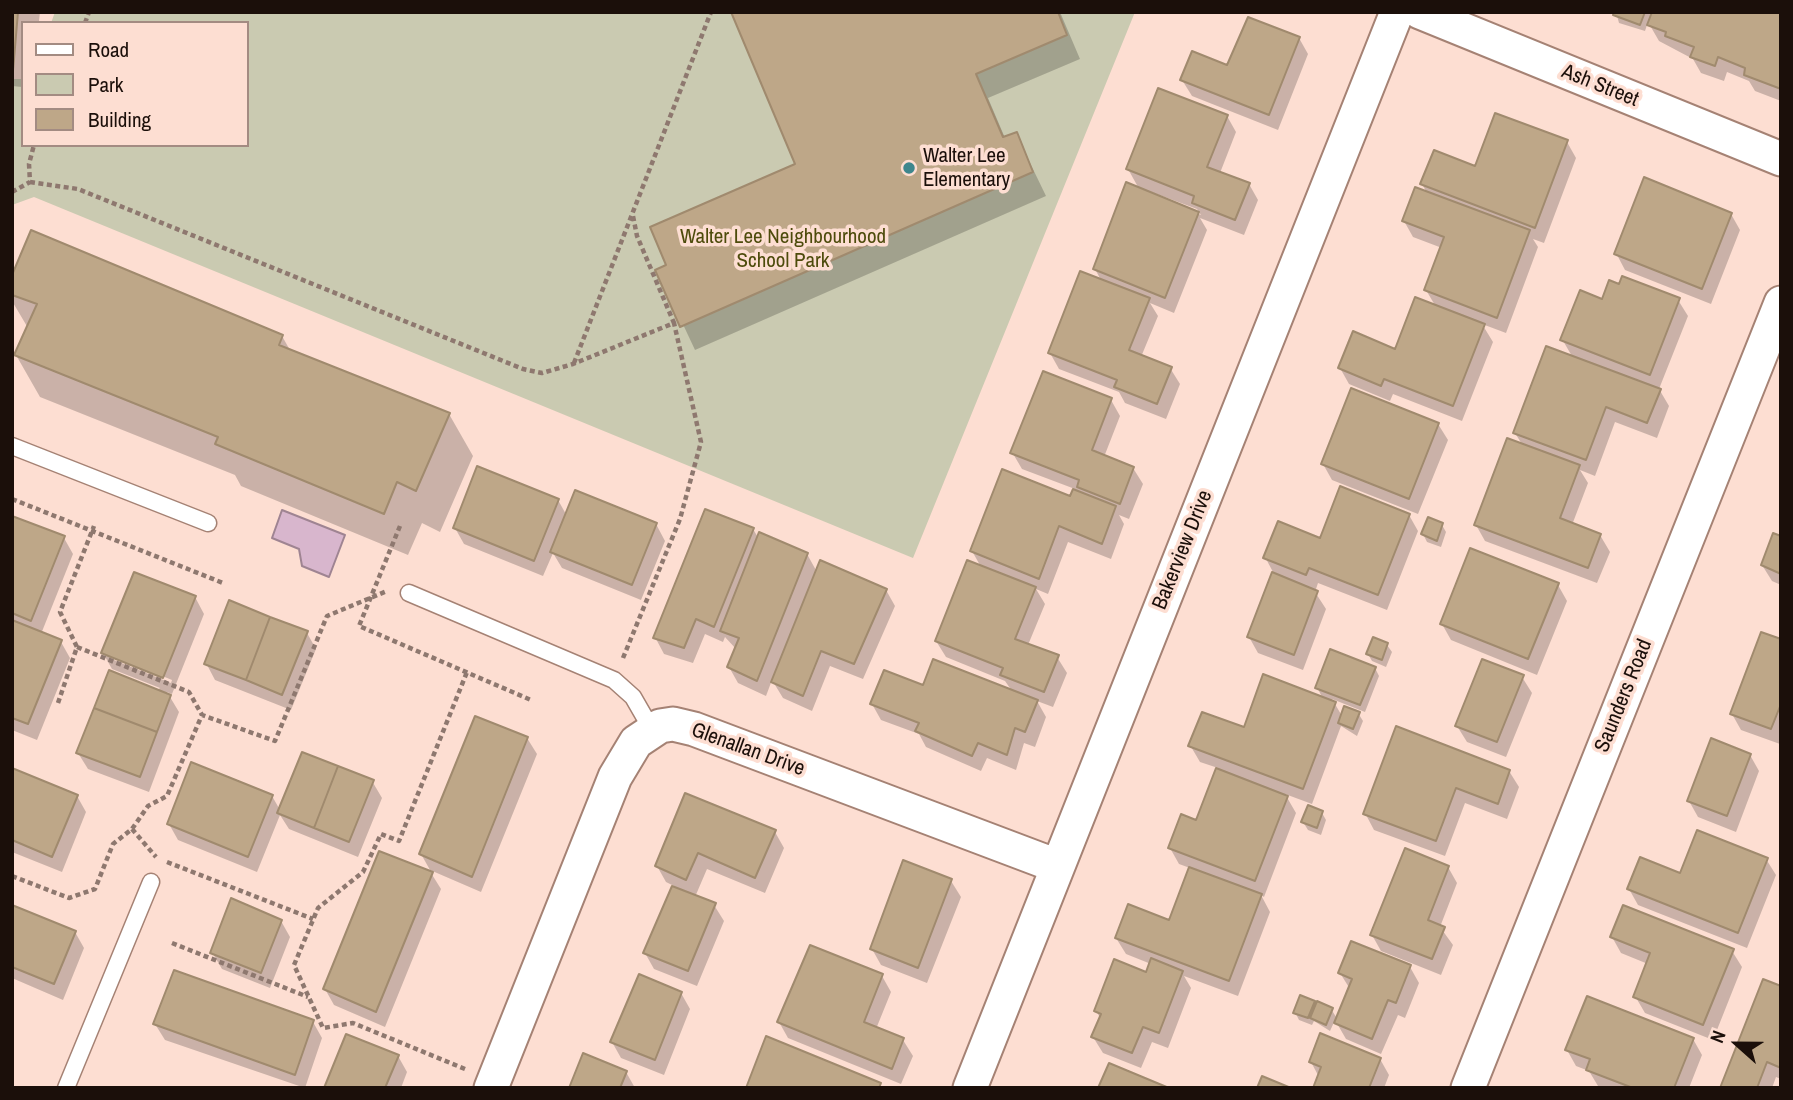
<!DOCTYPE html>
<html>
<head>
<meta charset="utf-8">
<style>
	body { margin:0 }
	#map { position:relative; width:1793px; height:1100px; overflow:hidden; background:#fdded2; font-family:"Archivo Narrow",sans-serif }
	canvas { display:block }
	.frame { position:absolute; inset:0; border:14px solid #1b0f0a; pointer-events:none }
	.legend { position:absolute; left:21px; top:21px; width:228px; height:126px; box-sizing:border-box; background:#fdded2; border:2px solid #a38b82; margin:0; padding:9px 12px; list-style:none; font-size:21px; color:#1b0f0a }
	.legend li { display:flex; align-items:center; gap:14px; height:35px }
	.legend b { width:35px; border:2px solid #a38b82 }
	.north { position:absolute; left:1702px; top:1009px; width:70px; height:70px; -webkit-text-stroke:5px #fdded2; paint-order:stroke; rotate:291deg; font-size:19px; font-weight:700; line-height:28px; text-align:center; color:#1b0f0a }
	.north::after { content:''; display:block; margin:auto; width:24px; height:32px; background:#1b0f0a; clip-path:polygon(50% 0,100% 100%,50% 72%,0 100%) }
</style>
</head>
<body>
<div id="map">
<canvas width="1793" height="1100"></canvas>
<div class="frame"></div>
<ul class="legend">
<li><b style="height:9px;background:#fff"></b>Road</li>
<li><b style="height:19px;background:#cacab1"></b>Park</li>
<li><b style="height:19px;background:#bea788"></b>Building</li>
</ul>
<div class="north">N</div>
</div>
<script>
const g = document.querySelector('canvas').getContext('2d');
g.lineJoin = 'round';
function fill(path, color) { g.fillStyle = color; g.fill(path, 'evenodd'); }
const toPath = rows => new Path2D(rows.map(r => 'M' + r).join(''));
function strokePath(path, color, width, dash) { g.strokeStyle = color; g.lineWidth = width; g.lineCap = dash ? 'butt' : 'round'; g.setLineDash(dash || []); g.stroke(path); }
function label(font, color, halo, rows, align = 'center') {
  g.font = font + ' "Archivo Narrow",sans-serif'; g.lineWidth = 7; g.setLineDash([]); g.textBaseline = 'middle'; g.strokeStyle = halo; g.fillStyle = color; for (const [text, x, y, turn = 0] of rows) {
    g.save(); g.translate(x, y); g.rotate((+turn || 0) * Math.PI / 180); g.textAlign = isNaN(turn) ? turn : align; if (halo) g.strokeText(text, 0, 0); g.fillText(text, 0, 0); g.restore();
  }
}
const green = toPath([
	[55,12,1135,12,913,558,34,197,12,205,12,79,23,79,23,145,247,145,247,23,51,23]
]);
const water = toPath([
	[282,510,345,535,329,577,302,566,299,549,272,538,282,510]
]);
const shadow = toPath([
	[12,12,40,12,39,21,23,23,22,87,12,86],
	[733,12,1060,12,1080,59,988,98,1005,138,1016,134,1046,196,695,350,658,271,668,266,798,165],
	[1616,12,1781,12,1781,101,1755,91,1749,81,1727,72,1724,81,1701,73,1693,59,1659,41,1648,22,1645,31,1619,23],
	[1299,38,1308,54,1278,130,1192,96,1182,80,1228,68],
	[1227,116,1236,132,1220,173,1249,184,1258,200,1244,235,1200,218,1207,230,1174,313,1150,303,1158,316,1141,357,1170,368,1180,384,1166,419,1125,403,1119,392,1059,369,1050,353,1102,282,1095,269,1127,184,1201,215,1197,209,1138,187,1128,169],
	[1567,142,1576,158,1544,243,1533,239,1538,247,1506,333,1482,324,1493,342,1462,421,1393,394,1390,401,1349,384,1340,368,1396,351,1436,307,1426,290,1442,248,1413,237,1404,221,1427,193,1422,184],
	[1731,214,1740,230,1711,304,1625,270,1616,253],
	[12,279,282,336,291,352,449,414,473,456,440,532,422,523,408,555,241,486,235,475,40,397,16,355,28,328,12,301],
	[1678,300,1688,316,1659,389,1669,406,1657,438,1615,422,1595,476,1580,470,1588,483,1572,525,1600,535,1610,552,1597,583,1485,541,1476,525,1523,446,1515,433,1573,358,1562,339,1603,301],
	[1111,400,1120,416,1104,457,1133,468,1143,484,1129,519,1119,515,1124,524,1111,559,1068,542,1048,594,1036,589,1045,604,1028,645,1057,657,1067,673,1053,707,1037,701,1046,717,1035,747,1024,743,1016,770,987,758,981,771,926,747,919,734,881,720,872,704,924,688,1012,691,1005,681,946,657,936,641,981,567,972,551,1071,499,1075,489,1022,469,1012,452],
	[1438,424,1448,440,1418,514,1332,480,1323,464],
	[558,500,567,516,656,524,665,541,641,600,562,568,553,553,543,576,464,544,455,528],
	[1409,515,1418,531,1387,610,1318,583,1315,592,1326,609,1303,670,1258,653,1249,637,1273,572,1265,557],
	[13,518,64,538,73,554,41,634,61,642,70,658,37,740,12,730],
	[1442,525,1446,532,1441,547,1427,542,1423,534],
	[753,529,759,539,807,554,817,572,886,590,895,606,863,679,830,666,812,711,783,698,772,680,766,696,738,683,729,667,736,649,725,637,723,642,705,634,693,663,664,654,655,637],
	[1781,538,1781,585,1772,581,1762,565],
	[1558,585,1567,601,1537,675,1451,640,1442,624],
	[195,597,204,614,172,694,167,692,179,712,149,792,88,769,78,753,160,688,112,669,103,653],
	[114,656,172,680,171,683,114,660],
	[307,633,316,649,291,710,215,680,206,663],
	[1781,641,1781,743,1780,744,1741,730,1732,714],
	[1387,645,1392,652,1386,667,1372,661,1368,654],
	[1375,668,1379,676,1365,712,1332,699,1342,716,1358,713,1363,721,1357,736,1341,726,1312,804,1285,794,1296,813,1264,897,1261,895,1270,912,1238,996,1184,976,1191,988,1168,1048,1152,1042,1141,1068,1103,1053,1093,1037,1101,1019,1096,1011,1147,974,1151,964,1126,954,1116,938,1170,922,1190,868,1179,864,1170,848,1197,822,1218,768,1200,762,1190,745,1245,730,1323,699,1317,687],
	[1522,677,1532,693,1506,757,1467,742,1457,726],
	[527,738,537,754,481,892,430,870,421,854],
	[1750,755,1759,771,1736,832,1698,817,1689,801],
	[12,770,77,796,86,812,62,872,12,852],
	[1509,771,1519,787,1507,819,1465,803,1445,856,1374,830,1365,813],
	[372,781,382,798,358,857,289,829,280,815,257,872,178,840,169,824,272,796,280,810],
	[686,795,775,832,784,848,765,893,707,869,695,897,714,905,724,921,697,986,654,969,645,953,674,886,666,882,657,866],
	[1322,813,1326,820,1321,835,1308,830,1303,822],
	[1766,859,1776,875,1747,948,1638,905,1629,889],
	[1448,867,1457,883,1440,927,1453,945,1441,975,1381,951,1372,935],
	[431,873,441,889,385,1027,334,1005,325,989],
	[951,881,961,897,927,983,881,965,872,949],
	[12,907,75,932,84,948,63,1000,12,978],
	[281,921,290,937,270,988,222,969,212,952],
	[1612,937,1732,951,1742,967,1713,1040,1645,1013,1635,996,1648,964,1621,953],
	[1410,967,1419,983,1405,1018,1398,1015,1381,1054,1346,1039,1335,1020,1330,1031,1314,1021,1312,1025,1299,1020,1295,1012,1314,1003,1317,1008,1331,1009,1338,1020,1350,989,1340,973],
	[882,976,891,992,876,1029,903,1040,913,1056,901,1084,788,1038,779,1022],
	[1781,988,1781,1079,1776,1077,1772,1088,1722,1088],
	[681,993,690,1009,664,1075,621,1058,612,1042],
	[313,1022,322,1038,305,1088,165,1040,155,1024],
	[1693,1039,1702,1055,1689,1088,1603,1088,1598,1086,1589,1071,1576,1066,1567,1050],
	[398,1056,407,1072,401,1088,326,1088],
	[1380,1059,1389,1075,1384,1088,1315,1088,1319,1077,1311,1062],
	[626,1072,635,1088,571,1088]
]);
const building = toPath([
	[12,12,18,12,13,71,12,71,12,12],
	[731,12,1058,12,1067,35,976,74,1003,137,1017,132,1033,172,680,327,655,270,666,265,650,227,795,164,731,12],
	[1614,12,1645,12,1640,25,1613,15,1614,12],
	[1652,12,1781,12,1781,89,1744,75,1745,68,1718,57,1715,66,1690,57,1694,47,1665,36,1666,32,1647,25,1652,12],
	[1248,17,1300,37,1269,115,1180,80,1192,51,1227,65,1248,17],
	[1158,88,1228,115,1207,167,1250,183,1235,220,1192,203,1194,196,1126,169,1158,88],
	[1495,113,1568,140,1535,228,1420,184,1434,150,1475,166,1495,113],
	[1644,177,1732,213,1702,289,1614,254,1644,177],
	[1126,182,1199,212,1165,298,1093,269,1126,182],
	[1415,187,1530,230,1497,318,1424,290,1444,237,1402,221,1415,187],
	[31,230,283,335,279,345,450,413,416,491,397,482,384,514,215,444,218,437,14,355,37,304,12,295,12,275,31,230],
	[1080,271,1150,298,1129,350,1172,367,1157,404,1114,387,1117,380,1048,353,1080,271],
	[1622,276,1680,298,1650,375,1560,340,1580,290,1602,299,1609,280,1619,284,1622,276],
	[1415,297,1485,324,1453,406,1384,379,1381,386,1338,368,1353,331,1395,349,1415,297],
	[1546,346,1661,389,1647,423,1606,407,1586,460,1513,433,1546,346],
	[1043,371,1112,398,1092,450,1134,467,1120,504,1077,487,1079,480,1010,453,1043,371],
	[1351,388,1439,423,1409,499,1321,464,1351,388],
	[1507,438,1580,465,1560,518,1601,534,1588,568,1474,525,1507,438],
	[477,466,559,499,534,561,453,528,477,466],
	[1002,469,1070,496,1073,489,1116,506,1102,544,1059,526,1039,579,970,551,1002,469],
	[1340,486,1410,514,1378,595,1309,568,1306,575,1263,558,1278,521,1320,538,1340,486],
	[575,490,657,523,632,585,550,552,575,490],
	[705,509,754,528,714,627,696,619,684,648,653,638,705,509],
	[12,516,65,536,31,621,12,613,12,516],
	[1428,517,1443,523,1437,541,1421,534,1428,517],
	[759,532,808,553,757,681,727,667,739,638,720,631,759,532],
	[1773,533,1781,536,1781,574,1761,565,1773,533],
	[1470,548,1559,583,1528,659,1440,624,1470,548],
	[820,560,887,589,854,664,821,651,803,696,771,682,820,560],
	[967,560,1036,587,1015,639,1059,655,1044,692,1000,675,1003,668,935,641,967,560],
	[134,572,196,596,163,678,101,653,134,572],
	[1272,572,1318,591,1294,655,1247,637,1272,572],
	[229,600,270,617,246,680,204,664,229,600],
	[270,617,308,631,282,695,246,680,270,617],
	[12,620,62,640,28,724,12,718,12,620],
	[1761,632,1781,639,1781,704,1771,729,1730,714,1761,632],
	[1373,637,1388,643,1382,660,1366,654,1373,637],
	[1330,649,1376,667,1360,705,1315,688,1330,649],
	[933,659,1038,700,1025,732,1015,728,1007,755,978,743,972,756,915,731,919,723,870,704,884,670,923,685,933,659],
	[1482,659,1524,675,1497,742,1455,726,1482,659],
	[109,670,171,695,157,732,94,708,109,670],
	[1263,674,1336,702,1303,789,1188,746,1202,712,1244,727,1263,674],
	[1344,706,1360,712,1353,729,1338,723,1344,706],
	[94,708,157,732,140,777,76,753,94,708],
	[475,716,528,737,472,877,419,854,475,716],
	[1396,726,1510,770,1498,804,1456,788,1436,841,1363,814,1396,726],
	[1711,738,1751,754,1727,816,1687,801,1711,738],
	[302,752,338,766,314,828,277,813,302,752],
	[191,762,273,795,248,857,167,824,191,762],
	[338,766,374,780,349,842,314,828,338,766],
	[12,768,78,795,52,857,12,840,12,768],
	[1216,768,1288,796,1255,881,1168,848,1181,814,1196,820,1216,768],
	[685,793,776,830,755,878,698,853,686,880,655,866,685,793],
	[1308,805,1323,811,1317,828,1301,822,1308,805],
	[1697,830,1768,858,1738,933,1627,889,1640,857,1680,873,1697,830],
	[1405,848,1449,866,1428,920,1445,927,1432,959,1370,935,1405,848],
	[379,851,433,872,376,1012,323,989,379,851],
	[903,860,952,879,918,968,870,949,903,860],
	[1189,867,1262,894,1229,981,1115,938,1128,904,1169,920,1189,867],
	[672,886,716,903,688,971,643,953,672,886],
	[231,898,282,920,261,973,210,953,231,898],
	[12,905,76,931,54,984,12,967,12,905],
	[1623,905,1734,949,1703,1025,1633,997,1650,953,1610,937,1623,905],
	[1351,941,1411,965,1396,1003,1388,1000,1372,1039,1334,1023,1352,979,1338,973,1351,941],
	[810,945,883,974,864,1022,904,1038,892,1069,777,1022,810,945],
	[1151,958,1183,971,1159,1033,1143,1027,1132,1053,1091,1037,1101,1014,1094,1011,1114,959,1146,972,1151,958],
	[174,970,314,1020,295,1075,153,1024,174,970],
	[639,974,682,992,655,1060,610,1042,639,974],
	[1763,979,1781,986,1781,1068,1767,1062,1757,1088,1720,1088,1763,979],
	[1300,995,1315,1001,1308,1018,1293,1013,1300,995],
	[1587,996,1694,1038,1674,1088,1633,1088,1586,1070,1590,1059,1565,1050,1587,996],
	[1317,1001,1333,1008,1326,1025,1310,1018,1317,1001],
	[1320,1033,1381,1058,1369,1088,1313,1088,1321,1067,1309,1062,1320,1033],
	[346,1034,399,1055,385,1088,324,1088,346,1034],
	[766,1036,881,1083,879,1088,746,1088,766,1036],
	[583,1053,627,1071,620,1088,569,1088,583,1053],
	[1109,1063,1169,1088,1098,1088,1109,1063],
	[1262,1076,1291,1088,1257,1088,1262,1076]
]);
const path = toPath([
	[85,23,89,12],
	[30,182,78,189,523,369,542,373,573,364,674,323,637,236,633,216],
	[12,192,30,182,29,164,34,145],
	[574,363,711,12],
	[12,499,223,583],
	[400,526,359,626,531,700],
	[77,647,189,692,202,715],
	[623,658,680,519,701,442,674,323],
	[58,703,77,647,60,612,94,526],
	[132,829,156,857],
	[167,862,313,919],
	[12,876,69,898,95,889,113,844,132,829,148,806,167,796,202,715,275,741,327,616,387,591],
	[172,943,308,997],
	[465,1069,353,1023,323,1028,294,965,318,908,363,872,381,834,399,841,467,672]
]);
const lane = toPath([
	[12,446,208,523],
	[409,593,614,680,633,697,652,730],
	[66,1088,151,882]
]);
const street = toPath([
	[1420,12,1781,159],
	[491,1088,615,777,636,742,660,726,673,724,694,729,1057,866],
	[970,1088,1397,12],
	[1468,1088,1781,303]
]);
const markers = [
	[909,168,7,"#3e868d"]
];
const streetNames = [
	["Ash Street",1600,86,22],
	["Bakerview Drive",1183,550,-68],
	["Saunders Road",1624,696,-68],
	["Glenallan Drive",748,750,20]
];
const poiNames = [
	["Walter Lee",923,156],
	["Elementary",923,180]
];
const parkNames = [
	["Walter Lee Neighbourhood",783,237],
	["School Park",783,261]
];
fill(green, '#cacab1');
fill(water, '#d8b6cd');
strokePath(water, '#9f8492', 2);
fill(shadow, '#0003');
fill(building, '#bea788');
strokePath(building, '#a08a6e', 2);
strokePath(lane, '#a58274', 19);
strokePath(street, '#a58274', 37);
strokePath(path, '#8e786f', 4.5, [5, 3.5]);
strokePath(lane, '#fff', 16);
strokePath(street, '#fff', 33);
for (const [x, y, r, color] of markers) { const dot = new Path2D(); dot.arc(x, y, r, 0, 2 * Math.PI); g.fillStyle = color; g.fill(dot); strokePath(dot, '#fdded2', 2.5); }
label('21px', '#1b0f0a', '#fdded2', streetNames);
label('21px', '#1b0f0a', '#fdded2', poiNames, 'left');
label('21px', '#4d4b0b', '#fdded2', parkNames);
</script>
</body>
</html>
